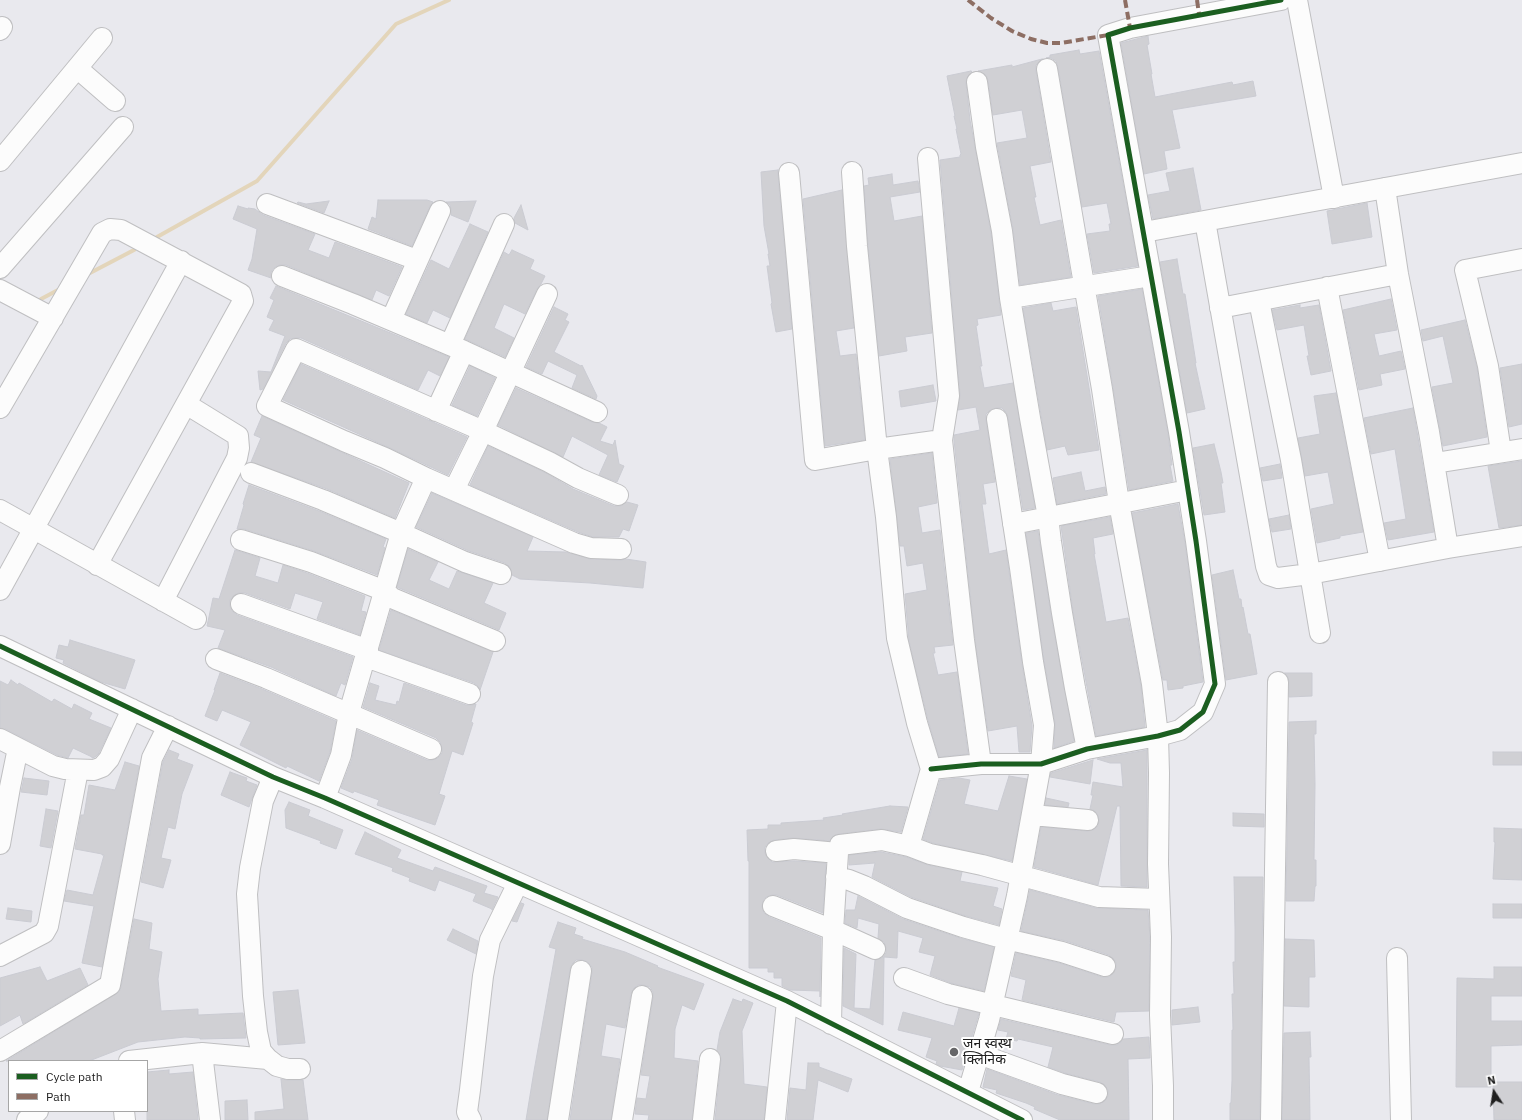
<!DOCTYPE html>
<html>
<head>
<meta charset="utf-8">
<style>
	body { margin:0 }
	#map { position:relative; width:1522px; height:1120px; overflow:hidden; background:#e9e9ee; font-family:"IBM Plex Sans",sans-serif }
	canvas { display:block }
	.legend { position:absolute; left:8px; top:1060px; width:140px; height:52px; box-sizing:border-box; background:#fff; border:1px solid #a6a6a6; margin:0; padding:5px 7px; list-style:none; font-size:12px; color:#202020 }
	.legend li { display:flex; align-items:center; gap:8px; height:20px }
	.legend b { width:20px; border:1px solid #a6a6a6 }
	.north { position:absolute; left:1474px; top:1072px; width:40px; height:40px; -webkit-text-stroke:3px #fff; paint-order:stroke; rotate:348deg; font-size:11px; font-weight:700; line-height:16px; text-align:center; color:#202020 }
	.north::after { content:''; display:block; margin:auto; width:14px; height:18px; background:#202020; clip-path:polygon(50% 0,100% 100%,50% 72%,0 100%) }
</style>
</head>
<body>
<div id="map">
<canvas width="1522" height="1120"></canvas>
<ul class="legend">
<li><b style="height:5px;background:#1b5e20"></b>Cycle path</li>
<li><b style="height:5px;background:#8d6e63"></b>Path</li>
</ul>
<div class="north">N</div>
</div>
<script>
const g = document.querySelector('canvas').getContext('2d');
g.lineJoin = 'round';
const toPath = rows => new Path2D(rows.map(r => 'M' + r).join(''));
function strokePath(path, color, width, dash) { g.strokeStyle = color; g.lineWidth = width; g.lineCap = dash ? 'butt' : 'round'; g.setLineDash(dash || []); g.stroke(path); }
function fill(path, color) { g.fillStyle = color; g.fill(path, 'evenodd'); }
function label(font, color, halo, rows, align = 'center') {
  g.font = font + ' "IBM Plex Sans","Noto Sans Devanagari",sans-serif'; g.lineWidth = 4; g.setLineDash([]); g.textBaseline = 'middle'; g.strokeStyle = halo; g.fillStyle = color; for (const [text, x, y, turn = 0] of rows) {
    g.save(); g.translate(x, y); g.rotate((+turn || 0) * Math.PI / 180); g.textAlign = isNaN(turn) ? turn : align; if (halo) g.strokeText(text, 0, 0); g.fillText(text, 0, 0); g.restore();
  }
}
const stream = toPath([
	[157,237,257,181,396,24,449,0],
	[90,273,134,250],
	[41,299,58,290]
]);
const building = toPath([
	[1148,36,1149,44,1147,45,1152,74,1151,74,1155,97,1232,82,1233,85,1253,81,1256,96,1172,110,1180,148,1164,151,1167,169,1144,174,1121,43,1148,36],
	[1079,50,1080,54,1099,51,1138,266,1094,273,1087,234,1110,231,1109,224,1111,224,1107,203,1082,207,1058,67,1056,61,1051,58,1046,58,1050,57,1050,55,1079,50],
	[1042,59,1036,65,1036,71,1051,162,1030,166,1036,197,1034,197,1040,225,1061,220,1071,277,1020,285,1013,229,997,143,1027,138,1022,110,993,115,988,80,986,75,978,71,1012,65,1012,67,1042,59],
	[971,71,972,72,967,77,966,83,970,120,991,233,1001,315,977,319,978,325,976,326,982,366,980,366,984,388,1013,383,1035,508,1023,510,1008,417,1006,412,1002,408,996,408,990,410,986,414,986,420,995,482,983,484,986,504,982,504,989,554,1006,550,1022,664,1032,726,1030,752,1019,752,1017,726,988,731,975,639,954,440,954,435,980,430,976,407,958,410,960,395,940,160,960,157,960,155,961,154,956,129,957,129,954,116,955,116,947,76,971,71],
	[1193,168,1201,210,1153,219,1148,195,1170,191,1166,173,1193,168],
	[778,170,778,174,792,329,776,332,771,304,772,303,767,266,770,266,768,254,769,254,764,226,761,172,778,170],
	[892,174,893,185,918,181,920,192,890,197,894,221,922,216,932,333,905,337,907,351,879,356,868,245,864,186,869,185,868,178,892,174],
	[842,190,854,328,836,331,840,356,856,354,865,440,825,446,803,199,842,190],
	[378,200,427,200,433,202,430,206,412,246,368,229,372,217,376,219,378,200],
	[329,201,324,213,297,203,298,202,306,204,329,201],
	[476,201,468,222,451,215,451,209,450,205,446,202,476,201],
	[1367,203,1372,237,1332,244,1327,211,1367,203],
	[521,205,528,230,515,223,514,218,521,205],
	[238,206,248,209,248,208,255,209,263,215,315,234,308,250,329,258,335,242,402,267,389,296,376,290,372,300,286,265,280,265,275,267,271,272,271,278,248,270,252,259,257,229,233,219,238,206],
	[470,224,488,232,450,318,433,310,427,323,406,314,431,260,449,269,470,224],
	[512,250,534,260,530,269,545,276,541,284,537,289,525,314,504,304,494,328,514,338,505,357,465,339,504,252,509,255,512,250],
	[1177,259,1183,294,1185,294,1196,363,1195,363,1205,409,1187,413,1160,262,1177,259],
	[276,286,449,357,440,376,428,370,418,390,301,338,295,338,290,339,286,343,263,389,260,390,258,371,271,372,285,336,269,330,274,320,267,317,274,300,270,298,276,286],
	[1142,289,1168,434,1172,465,1170,465,1173,481,1129,490,1113,387,1098,296,1142,289],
	[1391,299,1397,330,1374,334,1379,356,1401,351,1405,369,1380,374,1382,385,1359,390,1343,310,1391,299],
	[1051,303,1053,311,1076,307,1099,450,1068,455,1065,446,1047,450,1023,308,1051,303],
	[1300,305,1300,308,1319,305,1331,371,1311,375,1307,356,1309,356,1304,325,1277,330,1272,310,1300,305],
	[554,307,568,314,565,320,569,322,554,352,581,366,582,365,597,396,596,399,572,388,577,375,548,361,542,374,526,367,554,307],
	[1465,320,1477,368,1487,437,1443,446,1432,387,1453,383,1443,336,1423,341,1421,330,1465,320],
	[301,364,467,437,448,475,390,448,283,400,301,364],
	[1522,364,1522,424,1509,427,1500,368,1522,364],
	[470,366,495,378,477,416,452,405,470,366],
	[933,385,936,401,901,407,899,391,933,385],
	[516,388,592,422,599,423,607,427,600,441,613,445,615,440,619,464,624,466,617,482,599,475,608,455,572,436,563,457,498,425,516,388],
	[1336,393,1363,532,1340,536,1340,538,1317,543,1311,509,1334,504,1328,472,1305,476,1298,438,1320,434,1314,396,1336,393],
	[1413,408,1434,532,1388,540,1384,523,1406,519,1395,449,1371,454,1364,418,1413,408],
	[262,416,409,483,395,518,327,489,251,462,261,438,254,435,262,416],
	[1214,444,1221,472,1223,483,1221,483,1225,512,1204,515,1193,448,1214,444],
	[488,446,544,472,573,489,614,506,620,506,627,502,638,505,629,531,623,529,619,537,593,537,578,532,470,485,488,446],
	[932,453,937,503,918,507,922,533,940,530,953,645,934,647,935,653,933,653,938,675,957,672,968,754,939,757,928,720,909,641,905,594,927,590,923,563,907,566,904,546,900,546,890,459,932,453],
	[1522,461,1522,525,1499,528,1488,466,1522,461],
	[1280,464,1282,478,1263,481,1260,468,1280,464],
	[1081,472,1085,491,1105,487,1106,494,1057,504,1053,478,1081,472],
	[249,485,319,511,386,539,383,547,385,548,377,575,314,551,244,529,237,529,244,505,243,504,249,485],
	[432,493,533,537,527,551,566,552,590,559,621,560,626,559,646,562,643,588,590,583,520,579,512,575,510,567,505,563,469,551,416,527,432,493],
	[1178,504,1185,543,1203,682,1183,686,1183,688,1168,690,1167,680,1163,680,1132,513,1178,504],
	[1289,515,1291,529,1272,532,1269,519,1289,515],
	[1110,517,1113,534,1093,538,1095,554,1094,554,1096,565,1106,622,1128,618,1141,686,1145,727,1096,736,1073,611,1061,526,1110,517],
	[1038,531,1051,615,1074,741,1054,748,1055,723,1044,660,1026,533,1038,531],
	[408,549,438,562,429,580,449,589,457,571,493,583,484,603,506,613,499,630,399,588,397,587,408,549],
	[235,550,260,558,255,576,278,583,283,565,307,573,365,596,361,611,366,612,360,635,317,619,323,602,295,593,290,609,245,593,239,593,234,595,230,600,230,606,232,611,237,615,353,657,345,685,341,683,336,696,271,667,218,648,225,630,207,626,213,598,219,599,235,550],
	[1233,570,1239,599,1241,599,1242,608,1243,607,1248,634,1250,634,1257,674,1226,680,1212,575,1233,570],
	[391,610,493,652,480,690,478,686,474,683,379,650,391,610],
	[70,640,135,660,125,689,101,682,63,663,64,660,56,658,59,645,68,647,70,640],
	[220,673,262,689,336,721,330,752,319,781,287,766,286,768,240,745,251,722,222,710,217,721,205,716,215,690,214,690,220,673],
	[1285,673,1312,673,1312,696,1289,697,1289,682,1288,677,1285,673],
	[11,680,18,685,19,683,52,702,54,699,72,709,74,704,92,713,89,719,111,728,99,753,95,757,92,758,92,757,73,748,68,758,57,755,5,729,0,728,0,681,8,685,11,680],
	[370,683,379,686,375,700,396,705,397,701,399,702,404,683,466,705,472,705,476,704,471,722,473,723,463,755,452,751,439,794,445,796,435,825,377,805,379,800,354,791,353,793,341,788,352,759,357,730,427,760,432,760,438,758,442,753,442,748,440,742,436,738,363,707,370,683],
	[1316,721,1316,734,1314,734,1315,784,1314,860,1316,860,1316,886,1315,886,1314,901,1286,901,1289,722,1316,721],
	[169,750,179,754,177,759,193,765,182,794,175,829,168,827,161,858,171,860,163,888,141,882,163,762,169,750],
	[1147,750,1147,887,1121,886,1120,806,1117,806,1098,885,1034,867,1041,827,1087,831,1093,830,1098,826,1099,821,1098,815,1095,811,1090,809,1093,795,1091,795,1093,782,1123,787,1121,763,1110,763,1097,759,1147,750],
	[1493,752,1522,752,1522,765,1493,765,1493,752],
	[1093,760,1090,784,1050,777,1051,773,1093,760],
	[125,762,139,766,102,967,82,963,94,906,64,901,67,890,93,895,104,855,102,855,102,854,75,849,81,815,84,815,89,785,115,790,125,762],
	[230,772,247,778,246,781,257,785,249,807,221,795,230,772],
	[1009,776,1027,779,1012,861,933,843,923,839,940,780,959,778,970,780,964,804,998,811,1009,776],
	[24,778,49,781,47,795,21,792,24,778],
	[1046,798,1069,803,1068,807,1045,805,1046,798],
	[289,802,310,810,308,816,343,830,336,849,320,843,321,841,286,828,285,810,289,802],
	[890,806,908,807,901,832,881,829,839,834,833,836,830,841,793,838,774,840,769,842,765,847,765,853,767,857,772,862,794,861,826,863,823,913,777,895,772,895,766,897,763,901,762,907,764,913,769,917,821,938,820,997,820,991,790,990,782,986,782,978,774,978,774,972,768,972,768,968,749,968,749,861,748,861,747,830,768,829,768,825,781,825,781,823,824,820,823,818,843,815,842,814,890,806],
	[46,809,58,811,51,848,40,846,46,809],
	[1233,813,1264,814,1264,827,1233,826,1233,813],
	[1494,828,1522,829,1522,880,1493,879,1495,842,1494,842,1494,828],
	[365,832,401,850,397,858,433,871,435,867,487,886,484,893,498,897,492,910,492,909,473,901,476,894,439,880,435,891,409,881,410,878,392,871,393,868,355,854,365,832],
	[881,852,906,857,928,865,962,872,960,881,998,888,993,906,1002,909,999,925,966,916,911,897,872,877,875,863,849,865,849,855,881,852],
	[1234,877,1263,877,1260,1120,1230,1120,1230,1103,1231,1103,1232,1080,1232,1030,1233,1030,1232,994,1234,994,1233,962,1235,962,1235,929,1234,877],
	[1030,890,1096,908,1148,910,1150,937,1149,1011,1116,1012,1114,1022,1022,1000,1026,980,1011,976,1016,953,1059,963,1102,977,1108,977,1112,975,1116,969,1116,963,1114,959,1109,955,1066,941,1021,931,1030,890],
	[858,896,903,919,960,938,994,947,984,991,951,983,930,975,935,956,919,952,923,938,898,931,897,958,884,957,883,1025,843,1006,844,948,856,954,854,1008,870,1009,875,960,882,958,886,953,886,948,884,942,878,938,879,924,858,918,857,928,845,923,846,910,855,910,858,896],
	[521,903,524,904,517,922,512,921,521,903],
	[1493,904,1522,904,1522,918,1493,918,1493,904],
	[8,908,32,911,31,922,6,919,8,908],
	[134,919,152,923,149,949,162,952,158,979,161,1011,198,1009,198,1015,243,1013,246,1038,200,1039,200,1038,185,1037,138,1042,89,1061,6,1061,119,992,121,987,134,919],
	[558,922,576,928,574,934,583,937,582,939,625,952,658,966,657,967,704,984,694,1010,682,1005,675,1029,674,1058,698,1061,692,1120,648,1120,649,1115,635,1114,637,1098,646,1099,650,1076,641,1075,653,997,653,992,650,987,643,985,638,985,633,989,631,994,625,1028,606,1024,601,1056,620,1059,611,1120,570,1120,592,973,592,967,588,962,582,960,576,960,572,964,570,969,547,1120,526,1120,534,1071,556,949,549,947,558,922],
	[453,929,478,941,476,954,447,940,453,929],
	[1285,939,1314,940,1315,977,1309,977,1309,1007,1284,1006,1285,939],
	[40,967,47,981,80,968,88,985,23,1024,20,1015,0,1026,0,978,40,967],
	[1494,967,1522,967,1522,996,1491,996,1491,1021,1522,1021,1522,1045,1491,1046,1491,1087,1456,1087,1457,978,1494,979,1494,967],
	[298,990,305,1043,278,1045,273,992,298,990],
	[733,999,742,1002,743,999,753,1003,742,1031,744,1084,767,1087,764,1120,715,1120,721,1060,720,1054,717,1050,720,1032,733,999],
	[1198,1007,1200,1022,1172,1025,1172,1010,1198,1007],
	[959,1008,979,1013,962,1070,940,1066,936,1064,937,1061,926,1057,932,1038,898,1030,903,1012,954,1026,959,1008],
	[1001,1019,1110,1045,1117,1045,1121,1042,1123,1039,1149,1037,1150,1058,1128,1059,1129,1120,1060,1120,1034,1109,1035,1107,1026,1103,996,1093,997,1090,983,1087,987,1069,1058,1095,1094,1104,1100,1104,1105,1101,1108,1096,1108,1090,1105,1085,1100,1082,1065,1073,1048,1067,1053,1047,1018,1039,1017,1041,1006,1039,1008,1032,998,1030,1001,1019],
	[1310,1032,1311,1057,1309,1057,1310,1120,1282,1120,1284,1033,1310,1032],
	[808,1063,819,1063,819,1067,852,1079,848,1092,818,1080,813,1120,787,1120,790,1088,806,1090,808,1063],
	[169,1070,169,1074,193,1072,198,1120,147,1120,147,1072,169,1070],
	[281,1079,288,1080,303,1080,308,1120,255,1120,255,1112,284,1109,281,1079],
	[1493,1082,1522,1082,1522,1120,1494,1120,1493,1082],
	[247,1100,248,1120,225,1120,225,1101,247,1100]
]);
const minor = toPath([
	[1297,0,1334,198],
	[0,30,2,27],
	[77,68,115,101],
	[1047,69,1102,389,1119,503,1152,684,1158,736,1159,773,1158,864,1161,937,1160,1015,1163,1086,1163,1120],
	[977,82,986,147,1002,231,1010,298,1030,418,1048,517,1051,542,1062,613,1075,688,1087,749],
	[0,161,102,38],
	[852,172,857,246,877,449,942,440,949,396,928,158],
	[789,173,815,460,877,449,886,517,897,638,917,723,931,769,909,846],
	[1385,188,1398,274,1429,432,1448,548],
	[267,204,417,260],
	[1205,221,1266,566,1269,575,1278,578,1310,574,1448,548,1522,536],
	[1144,232,1522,163],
	[0,268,123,127],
	[282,276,353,304,464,351,436,411],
	[1327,287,1380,561],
	[0,290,53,318],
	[1010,298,1151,276],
	[1259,301,1291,460,1320,633],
	[1220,308,1398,274],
	[391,320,440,211],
	[450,345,504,224],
	[464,351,597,412],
	[0,408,102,233,110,229,121,230,241,294,243,301,97,565],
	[942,440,964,640,981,764],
	[1501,452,1488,366,1465,270,1522,259],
	[1435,463,1522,449],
	[251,473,323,500,401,533,465,562,501,574],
	[426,478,385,458,344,441,267,406,296,349,483,431,549,462,578,478,618,495],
	[454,490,483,431,547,294],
	[0,510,196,619],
	[1013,524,1188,490],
	[241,540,311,562,385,591,392,598,495,641],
	[0,590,181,261],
	[163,601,237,458,239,448,238,436,186,404],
	[241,604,368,650],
	[0,646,273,777,325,798,787,1001,1022,1120],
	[366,657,470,694],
	[216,659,266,678,431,749],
	[0,739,53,766,65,769,94,770,102,767,109,759,132,709],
	[931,769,981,764,1041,764,1087,749,1158,736,1180,730,1203,712,1215,684,1196,541,1179,432,1108,35,1130,28,1281,0],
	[273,777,263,801,250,868,247,894,253,996,257,1032,261,1051,268,1059,277,1066,288,1069,300,1069],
	[325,798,341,755,349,713,401,533,426,478,574,543,591,548,621,549],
	[1032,815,1088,820],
	[0,844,10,787,18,748],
	[776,851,794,849,838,853],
	[836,877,849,880,864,886,907,908,963,927,1006,939,1062,952,1105,966],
	[773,906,833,930,875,949],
	[0,956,44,933,48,926,78,770],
	[1397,958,1401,1120],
	[904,978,948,994,1113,1034],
	[831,1024,833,930,838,853,840,845,882,840,909,846,930,854,982,865,1099,897,1159,899],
	[0,1051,110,985,152,758,168,726],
	[202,1053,210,1120],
	[979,1054,1062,1084,1097,1093],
	[129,1061,202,1053,268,1059],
	[968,1092,989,1020,1017,896,1041,764,1044,725,1033,662,1020,568,997,419],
	[124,1111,125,1120],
	[27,1120,38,1111],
	[471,1120,467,1112,470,1090,483,976,490,940,518,883],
	[558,1120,581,971],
	[622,1120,642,996],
	[703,1120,710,1059],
	[775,1120,787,1001],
	[1271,1120,1278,682]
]);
const quiet = toPath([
	[968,0,991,18,1012,31,1031,39,1047,43,1061,43,1108,35],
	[1125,0,1130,28],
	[1197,0,1199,14]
]);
const cycleway = toPath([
	[0,646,273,777,325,798,787,1001,1022,1120],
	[931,769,981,764,1041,764,1087,749,1158,736,1180,730,1203,712,1215,684,1196,541,1179,432,1108,35,1130,28,1281,0]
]);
const markers = [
	[954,1052,5,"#666668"]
];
const poiNames = [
	["जन स्वस्थ",963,1044],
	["क्लिनिक",963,1060]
];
strokePath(stream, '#e3d5ba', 4);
fill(building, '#d0d0d4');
strokePath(building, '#cacbd2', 1);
strokePath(minor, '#bfbfc1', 22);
strokePath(minor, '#fcfcfc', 20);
strokePath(quiet, '#8d6e63', 4, [8, 4]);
strokePath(cycleway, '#1b5e20', 5);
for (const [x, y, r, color] of markers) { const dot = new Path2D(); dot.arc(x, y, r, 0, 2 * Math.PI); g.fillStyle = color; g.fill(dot); strokePath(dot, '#fff', 1.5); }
label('14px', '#202020', '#fff', poiNames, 'left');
</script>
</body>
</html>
